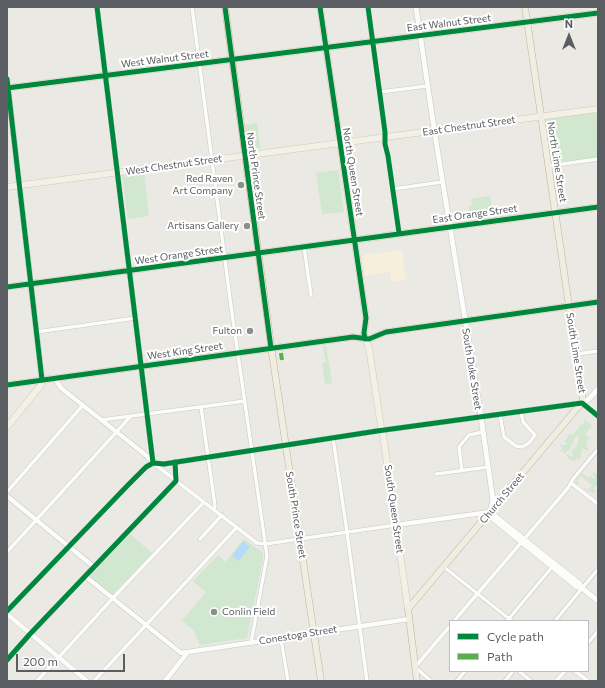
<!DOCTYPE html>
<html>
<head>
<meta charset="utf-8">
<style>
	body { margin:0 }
	#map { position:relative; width:605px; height:688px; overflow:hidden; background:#eae9e4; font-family:Commissioner,sans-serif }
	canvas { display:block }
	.frame { position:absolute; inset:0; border:8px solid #5a5d62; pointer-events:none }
	.legend { position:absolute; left:449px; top:620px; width:140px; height:52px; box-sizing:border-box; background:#fff; border:1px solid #bdbec0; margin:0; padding:5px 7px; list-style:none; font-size:12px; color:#5a5d62 }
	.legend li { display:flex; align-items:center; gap:8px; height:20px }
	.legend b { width:20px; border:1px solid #bdbec0 }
	.north { position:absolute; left:549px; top:16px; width:40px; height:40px; -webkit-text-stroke:3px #fff; paint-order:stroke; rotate:0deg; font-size:11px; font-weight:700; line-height:16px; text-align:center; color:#5a5d62 }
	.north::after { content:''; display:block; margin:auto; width:14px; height:18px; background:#5a5d62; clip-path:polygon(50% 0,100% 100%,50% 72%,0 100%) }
	.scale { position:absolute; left:16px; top:654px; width:109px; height:18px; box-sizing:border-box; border:2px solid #5a5d62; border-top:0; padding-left:5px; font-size:12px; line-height:14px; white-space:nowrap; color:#5a5d62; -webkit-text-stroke:3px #fff; paint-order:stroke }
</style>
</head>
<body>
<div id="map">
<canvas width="605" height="688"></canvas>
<div class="frame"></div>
<ul class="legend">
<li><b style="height:5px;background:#00873e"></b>Cycle path</li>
<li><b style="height:5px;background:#58b04a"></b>Path</li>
</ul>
<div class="north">N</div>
<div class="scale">200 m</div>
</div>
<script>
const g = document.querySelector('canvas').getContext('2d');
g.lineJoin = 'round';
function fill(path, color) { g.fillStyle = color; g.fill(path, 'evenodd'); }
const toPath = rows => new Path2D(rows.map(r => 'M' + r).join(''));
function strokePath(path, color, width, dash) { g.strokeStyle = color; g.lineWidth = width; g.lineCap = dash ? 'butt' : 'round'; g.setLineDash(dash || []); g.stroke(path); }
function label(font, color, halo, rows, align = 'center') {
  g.font = font + ' Commissioner,sans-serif'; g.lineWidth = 4; g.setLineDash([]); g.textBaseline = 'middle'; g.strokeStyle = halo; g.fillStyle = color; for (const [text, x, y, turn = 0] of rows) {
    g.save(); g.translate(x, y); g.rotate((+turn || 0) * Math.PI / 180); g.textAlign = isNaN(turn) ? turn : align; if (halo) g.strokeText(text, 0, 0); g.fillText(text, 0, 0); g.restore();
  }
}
const commercial = toPath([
	[402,250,406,280,391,282,390,272,365,276,362,255]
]);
const green = toPath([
	[598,112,598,157,553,164,546,119],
	[257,123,260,148,249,150,245,125],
	[338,170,344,212,322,214,316,173],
	[144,173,149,216,128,219,122,176],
	[490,196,493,215,470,219,471,214,469,212,469,207,472,206,471,199],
	[326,346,332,383,325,384,322,363,326,363,323,347],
	[583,418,592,426,585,434,591,439,590,440,586,437,588,439,586,441,588,444,586,446,589,449,585,452,586,450,583,448,580,452,583,455,581,454,580,455,581,457,579,459,577,458,575,461,573,460,572,461,566,456,567,454,572,457,574,455,571,452,576,447,579,438,578,437,576,436,569,450,564,454,563,453,564,451,563,450,561,452,558,449,560,451,563,448,560,445,561,444,564,446,567,444,564,441,568,438,566,435,568,436,570,433,572,435,581,425,579,422,582,425,585,422],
	[594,472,598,475,598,484,593,488,596,491,594,493,591,492,592,487,590,492,584,489,585,488,588,490,592,485,581,476,577,481,579,483,578,485,575,482,582,473,588,478,590,476,594,479,595,477,592,474],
	[130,534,152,553,112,595,89,576],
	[244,539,263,553,263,559,247,638,200,645,194,631,182,621,206,592,193,581,218,555,225,562]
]);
const water = toPath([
	[243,541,250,547,239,561,232,556]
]);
const minor = toPath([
	[192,7,231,306,267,556,251,643],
	[380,92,427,86],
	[549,166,598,159],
	[393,189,442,182],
	[304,247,311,295],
	[36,332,136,318],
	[577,354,598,351],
	[582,403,598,416],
	[201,407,215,506,214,509],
	[500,415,504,437,516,446,522,447,529,443,535,435,523,422,521,412],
	[101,420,245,401],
	[333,438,347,532,367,681],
	[462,471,459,447,469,435,483,432],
	[436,474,488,467],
	[571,483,598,504],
	[7,492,83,405],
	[200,539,222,515],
	[7,552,131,416],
	[94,567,176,481,175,462],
	[444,567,512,621],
	[7,611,128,485,146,467,153,463,257,543,265,544,396,525],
	[454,621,568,488,573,479,598,449],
	[507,621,552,567],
	[555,621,598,569],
	[281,639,288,681],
	[588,643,598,631],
	[7,660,85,576],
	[519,671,531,681],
	[575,671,588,681],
	[37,681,113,598,204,502],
	[94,681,237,527],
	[431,681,415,667,450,626],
	[457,681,465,671],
	[505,681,513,671],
	[556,681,565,671]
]);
const tertiary = toPath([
	[97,7,153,463],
	[56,378,57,382,61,388,147,456,153,463],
	[153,463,164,464,377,431,582,403],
	[7,496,94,567,85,576,181,653,409,619],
	[396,525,490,512],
	[7,614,87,681],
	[165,681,188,652]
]);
const secondary = toPath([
	[416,7,435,135,481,417,493,500,490,512,492,518,577,587,582,588],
	[7,79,42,380],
	[582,403,589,399,598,389],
	[490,512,580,584,582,588,598,601]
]);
const primary = toPath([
	[320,7,366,318,364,335,369,348,381,427,383,435,408,609],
	[7,88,598,13],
	[7,187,598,109],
	[7,287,598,207],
	[7,385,353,337,369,339,386,332,598,302],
	[7,427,41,385,42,380]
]);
const trunk = toPath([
	[225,7,272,353,321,681],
	[417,681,408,609,583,401,525,7]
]);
const quiet = toPath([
	[281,353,282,360]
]);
const cycleway = toPath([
	[97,7,153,463],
	[225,7,271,348],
	[320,7,366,318,364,333,365,339],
	[368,7,385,132,385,144,388,156,399,233],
	[7,79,42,380],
	[7,88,598,13],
	[7,287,598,207],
	[7,385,353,337,369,339,386,332,598,302],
	[7,611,128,485,146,467,153,463,164,464,377,431,582,403,598,416],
	[7,660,30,634,176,481,175,462]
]);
const markers = [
	[241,185,4,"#8c8e90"],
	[247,226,4,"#8c8e90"],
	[250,331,4,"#8c8e90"],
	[214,612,4,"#8c8e90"]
];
const streetNames = [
	["East Walnut Street",449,23,-7],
	["West Walnut Street",165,59,-7],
	["East Chestnut Street",469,126,-8],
	["North Lime Street",557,162,81],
	["West Chestnut Street",174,165,-8],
	["North Queen Street",353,172,81],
	["North Prince Street",256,176,82],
	["East Orange Street",475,214,-8],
	["West Orange Street",179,255,-8],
	["West King Street",185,351,-8],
	["South Lime Street",576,353,81],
	["South Duke Street",472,369,81],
	["Church Street",502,498,-50],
	["South Queen Street",394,509,82],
	["South Prince Street",296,515,81],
	["Conestoga Street",298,635,-9]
];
const poiNames = [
	["Red Raven",233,179],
	["Art Company",233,191],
	["Artisans Gallery",239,226],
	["Fulton",242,331],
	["Conlin Field",222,612,"left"]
];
fill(commercial, '#f5efdc');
fill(green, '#d1e7cf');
fill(water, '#b6dbf7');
strokePath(minor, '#c7c7c6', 4.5);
strokePath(tertiary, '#c7c7c6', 5.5);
strokePath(secondary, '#c5c6c4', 6);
strokePath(primary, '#d2cab1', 7);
strokePath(trunk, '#c2b391', 7);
strokePath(minor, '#fcfcfb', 3.5);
strokePath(tertiary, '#fcfcfb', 4.5);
strokePath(secondary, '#fcfcfb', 5);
strokePath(primary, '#f2f0e7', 6);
strokePath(trunk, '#f0eee3', 6);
strokePath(quiet, '#58b04a', 4, [8, 4]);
strokePath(cycleway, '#00873e', 5);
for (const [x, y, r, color] of markers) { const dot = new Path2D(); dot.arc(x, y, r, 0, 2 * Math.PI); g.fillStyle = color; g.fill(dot); strokePath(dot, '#fff', 1.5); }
label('10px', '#5a5d62', '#fff', streetNames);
label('10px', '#5a5d62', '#fff', poiNames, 'right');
</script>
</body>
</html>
